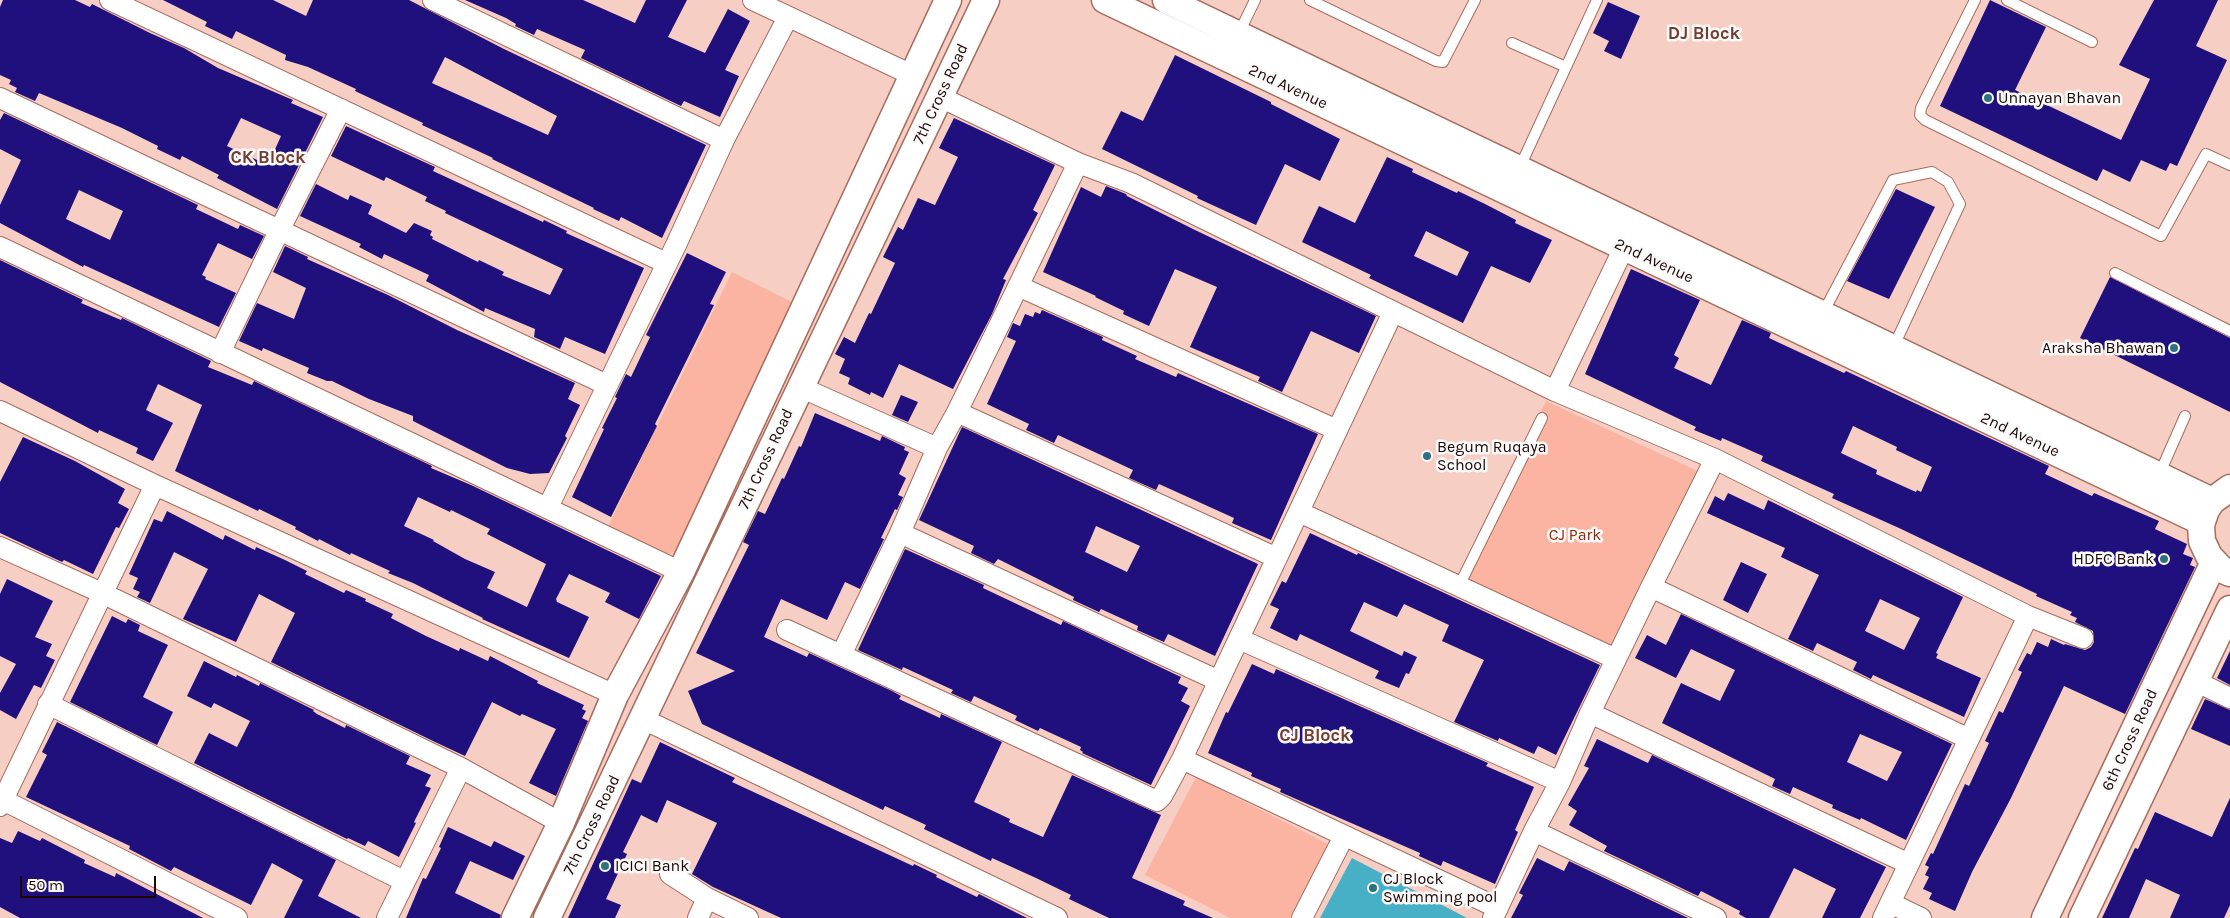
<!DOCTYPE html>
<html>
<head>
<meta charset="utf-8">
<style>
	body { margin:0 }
	#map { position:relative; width:2230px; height:918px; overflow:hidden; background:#f7cec4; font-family:Karla,sans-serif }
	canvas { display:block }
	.scale { position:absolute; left:20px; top:876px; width:136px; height:22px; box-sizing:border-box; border:2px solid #1d0703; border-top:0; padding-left:6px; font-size:15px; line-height:18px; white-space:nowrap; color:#1d0703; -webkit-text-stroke:4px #fafafa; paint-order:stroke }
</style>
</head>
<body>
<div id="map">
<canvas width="2230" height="918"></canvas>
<div class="scale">50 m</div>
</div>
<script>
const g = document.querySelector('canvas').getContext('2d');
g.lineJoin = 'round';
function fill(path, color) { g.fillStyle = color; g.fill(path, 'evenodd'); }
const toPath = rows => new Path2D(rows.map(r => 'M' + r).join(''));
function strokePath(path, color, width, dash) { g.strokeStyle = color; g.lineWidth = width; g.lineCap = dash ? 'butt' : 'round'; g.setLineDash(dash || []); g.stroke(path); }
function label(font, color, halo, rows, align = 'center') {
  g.font = font + ' Karla,sans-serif'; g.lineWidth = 5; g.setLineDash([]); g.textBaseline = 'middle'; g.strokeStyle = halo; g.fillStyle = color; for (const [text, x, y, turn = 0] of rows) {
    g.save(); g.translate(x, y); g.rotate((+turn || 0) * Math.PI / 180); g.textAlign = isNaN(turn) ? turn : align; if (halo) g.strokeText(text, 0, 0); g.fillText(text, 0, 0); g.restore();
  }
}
const green = toPath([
	[732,272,796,304,689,541,673,553,653,558,604,535],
	[1546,401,1700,472,1612,651,1459,579],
	[1196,777,1328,844,1290,918,1230,918,1145,875]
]);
const water = toPath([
	[1352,858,1467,918,1320,918]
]);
const building = toPath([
	[3,0,75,0,90,7,92,4,150,33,184,48,218,68,293,100,291,103,323,117,277,209,217,178,219,175,182,156,180,160,157,149,158,146,122,128,39,93,35,101,15,92,17,88,9,84,11,80,0,75,0,7],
	[241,118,281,136,268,165,227,146],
	[163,0,273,0,306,16,313,0,409,0,504,49,706,145,662,238,621,217,619,221,593,209,594,208,492,159,493,158,422,125,423,123,355,91,356,89,308,67,285,60,286,55,236,31,232,39,205,26,207,22],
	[445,57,557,116,548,135,434,84,432,83],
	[465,0,583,0,635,23,646,0,687,0,668,37,705,53,728,9,750,21,725,70,739,76,720,117,684,101,681,106,581,58,585,50,537,29,534,35,515,26,516,24,506,18],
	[1990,0,2046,27,2015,90,2121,140,2150,79,2119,65,2154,0,2218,0,2196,46,2227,60,2177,166,2170,163,2166,171,2141,160,2130,182,2103,169,2097,181,1940,106],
	[1608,2,1640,16,1621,59,1604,51,1609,41,1593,33],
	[1175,55,1271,102,1271,104,1340,139,1320,181,1285,164,1256,225,1197,198,1198,196,1102,149,1121,111,1143,121],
	[4,113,198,205,196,209,238,229,240,225,264,236,252,259,218,243,202,275,206,277,205,279,236,293,219,327,84,265,83,267,0,223,0,205,21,160,0,149,0,120],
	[79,190,123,211,110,240,66,219],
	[954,118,1055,165,1033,210,1038,213,1003,279,1006,280,992,314,953,389,899,364,883,398,871,392,870,395,848,384,850,378,839,373,845,359,835,354,844,337,855,343,869,313,871,314,895,263,883,257,898,227,903,230,918,198,935,205,958,157,939,148],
	[346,126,435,167,433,171,543,222,544,220,567,231,566,233,644,268,605,354,565,337,560,349,534,337,535,329,485,308,484,312,426,281,429,275,384,254,382,259,359,247,361,244,300,216,316,184,348,200,350,195,372,205,368,214,406,233,414,223,432,231,430,235,433,237,432,239,478,262,479,260,504,272,502,275,550,295,563,269,445,213,446,211,425,201,427,197,386,177,384,181,331,156],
	[1387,157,1413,169,1412,172,1457,193,1458,191,1485,204,1516,220,1515,223,1552,240,1530,283,1491,266,1463,323,1369,278,1371,275,1302,242,1319,206,1355,223],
	[1426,231,1469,252,1457,276,1414,256],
	[1106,186,1126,194,1127,196,1195,230,1376,316,1359,353,1311,331,1282,392,1258,381,1260,377,1190,347,1217,287,1175,269,1149,326,1123,314,1124,311,1095,297,1096,296,1043,272,1081,187,1101,197],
	[1896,189,1935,207,1889,299,1847,281],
	[285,246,308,257,307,259,388,295,457,330,575,383,568,399,580,405,565,436,567,438,549,473,530,474,507,468,413,421,413,416,369,399,332,381,327,381,307,373,309,368,263,348,262,351,239,341,257,303,294,319,306,288,273,272],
	[687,253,726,272,710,304,714,305,655,424,657,426,611,517,572,497,604,429,602,428,617,398,615,397,626,374,631,377,650,337,646,335],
	[0,260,83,300,81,303,121,320,122,318,211,361,208,367,252,385,254,381,432,466,431,468,471,485,661,576,639,619,605,602,610,593,569,574,556,599,557,602,589,617,569,658,482,619,483,618,413,583,388,573,390,571,351,553,350,555,319,539,318,541,295,529,296,527,259,509,258,511,175,471,202,405,158,384,146,410,173,423,153,461,136,453,138,448,99,430,98,433,0,382],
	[418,497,450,512,451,510,490,529,487,534,546,564,527,607,487,588,495,572,465,559,433,541,434,540,404,526],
	[1631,269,1700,300,1674,355,1679,358,1674,368,1711,385,1742,320,1771,333,1769,338,1844,373,1846,371,2049,466,2045,474,2092,496,2094,493,2159,521,2155,529,2187,544,2183,554,2193,558,2190,565,2195,567,2125,714,2064,686,2011,798,1972,872,1955,911,1929,899,1932,893,1923,889,1929,877,1925,875,1929,867,1925,865,1931,853,1933,854,1965,784,1969,786,1989,743,1985,741,1999,711,2003,713,2022,672,2018,670,2027,653,2031,655,2037,642,2048,647,2051,639,2064,645,2065,644,2085,650,2091,647,2094,642,2093,631,2075,622,2077,618,2070,615,2072,612,2036,596,2037,594,1899,528,1832,498,1834,494,1761,461,1763,456,1722,438,1721,441,1694,430,1696,427,1585,374],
	[1853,426,1897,447,1896,450,1932,467,1921,492,1917,490,1916,492,1876,474,1877,470,1841,453],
	[2110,277,2230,338,2230,412,2080,338],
	[1042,310,1103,337,1102,340,1137,356,1135,359,1176,377,1178,373,1318,434,1271,540,1232,523,1234,518,1159,484,1156,490,1129,478,1133,470,1058,435,1054,443,1026,430,1029,424,987,404,1016,341,1007,337,1013,323,1020,326,1025,314,1033,317,1035,312,1040,314],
	[901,395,918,402,908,422,892,415],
	[815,413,880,441,882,436,905,447,904,450,909,452,899,474,906,478,898,495,903,497,897,510,895,509,881,538,884,539,860,589,845,582,827,620,781,599,764,637,807,657,809,653,892,691,901,696,899,699,940,718,941,714,1002,742,974,802,1010,819,1009,822,1043,837,1072,775,1161,815,1132,878,1185,901,1183,905,1213,918,1109,918,1069,899,1071,895,1036,878,992,858,991,861,924,829,926,825,885,806,883,810,702,724,688,691,735,671,696,653,749,545,743,542,758,511,765,514,782,478,784,479,799,446,801,447],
	[962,427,1258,564,1215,656,1168,634,1164,642,1137,630,1138,626,1101,609,1099,612,1073,600,1074,597,998,559,994,564,971,553,974,546,919,520],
	[1096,526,1140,546,1127,572,1085,552],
	[23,437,75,461,125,489,118,503,129,509,119,528,116,527,93,574,64,560,62,562,0,533,0,482],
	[1728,493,1764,510,1768,500,1963,597,1936,653,1938,654,1936,658,1981,678,1964,717,1873,675,1871,679,1853,670,1857,662,1817,643,1813,651,1788,639,1819,575,1781,557,1785,548,1707,513,1715,496,1724,501],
	[1880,599,1920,618,1904,650,1865,631],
	[167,511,223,540,225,535,255,550,256,547,285,560,307,571,305,574,344,593,346,590,366,599,365,601,393,614,391,618,426,636,459,651,460,648,488,661,490,656,538,681,537,683,584,705,582,709,586,711,582,718,588,721,556,796,529,783,556,729,522,714,520,716,492,702,465,756,435,742,271,662,295,613,259,594,236,642,183,619,208,569,174,552,150,603,137,597,140,592,133,589,138,578,129,574,154,519,162,522],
	[1310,533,1357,555,1358,553,1600,665,1556,755,1538,746,1534,754,1499,738,1498,741,1454,722,1484,660,1442,641,1449,625,1404,604,1397,617,1364,602,1350,631,1402,656,1404,651,1417,657,1409,674,1406,673,1399,688,1375,678,1379,671,1334,650,1300,634,1297,641,1270,628,1279,609,1270,605,1282,581,1286,583],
	[905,549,984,585,983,588,1061,625,1063,621,1181,677,1178,683,1188,688,1181,701,1190,706,1151,785,1082,753,1083,752,1080,750,1081,747,1040,728,1038,731,1015,720,1017,716,974,696,971,702,951,693,953,690,903,667,902,670,858,650],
	[1741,562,1767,574,1748,613,1723,600],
	[7,579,53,601,35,637,52,644,46,656,55,660,41,688,34,685,16,719,0,710,0,693,16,664,0,656,0,594],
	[1681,614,1952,744,1906,840,1861,818,1860,820,1832,808,1833,805,1793,787,1790,794,1772,786,1775,779,1771,777,1662,723,1681,683,1720,701,1735,670,1691,649,1676,678,1635,658,1647,635,1666,645],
	[1860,734,1902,752,1887,781,1847,762],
	[112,616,126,623,128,619,140,625,138,631,168,645,143,697,173,712,157,745,70,702],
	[2230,651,2230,685,2217,678],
	[204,661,236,677,237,675,259,686,260,683,314,710,313,711,317,714,345,728,346,725,410,756,406,764,431,775,425,786,431,788,414,822,416,823,399,857,368,841,365,846,348,838,347,839,194,763,209,733,237,747,250,721,214,703,211,708,187,696],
	[1252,664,1274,674,1276,669,1488,763,1486,766,1534,787,1515,830,1518,832,1495,884,1443,861,1441,866,1419,856,1420,853,1280,792,1281,789,1251,776,1252,773,1208,753,1226,712,1228,713],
	[2205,699,2230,710,2230,746,2191,729],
	[57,722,336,860,318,896,361,918,284,918,303,880,272,863,251,905,174,867,171,871,129,849,130,846,26,797,47,755,42,752],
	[1597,739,1648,763,1652,755,1886,867,1860,918,1822,918,1836,889,1794,868,1769,918,1746,918,1739,914,1740,911,1701,891,1698,896,1604,851,1607,846,1569,825,1577,811,1568,805,1589,768,1584,766],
	[660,742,735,778,732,782,913,866,914,864,937,875,936,877,977,897,979,894,1027,918,781,918,713,887,692,874,717,823,667,800,657,823,641,815,623,852,627,854,606,899,621,905,615,918,568,918,632,779,641,783],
	[2230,798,2230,905,2224,918,2170,918,2180,895,2146,879,2129,918,2102,918,2135,848,2138,849,2155,812,2212,837],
	[448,827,491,847,494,841,525,856,513,880,470,861,455,893,501,915,500,918,406,918,423,878,426,879,441,848,439,847],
	[18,831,40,841,42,838,85,860,84,863,115,877,116,873,203,918,20,918,0,907,0,838,12,843],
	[1537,858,1564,871,1569,861,1688,918,1511,918,1523,895,1519,893]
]);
const service = toPath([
	[1310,0,1436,61,1443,62,1475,0],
	[1975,0,1921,108,1920,115,1925,120,2161,236,2206,154,2230,165],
	[2007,0,2092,42],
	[1238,35,1255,0],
	[1512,43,1566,67],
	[1519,169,1597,0],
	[2115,273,2230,331],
	[1823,313,1893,180,1932,172,1948,182,1960,204,1893,348],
	[2159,475,2185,416],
	[1459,586,1542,418]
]);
const minor = toPath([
	[110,0,666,263],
	[433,0,724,140],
	[753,0,912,75],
	[940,97,1078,163,1131,183,1555,391,1715,459,2028,616,2083,638],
	[0,98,607,385],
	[0,247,681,572],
	[1018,286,1337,430],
	[220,353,280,229,341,109],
	[800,387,937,448],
	[1555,391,1630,235],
	[0,411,155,485,615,695],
	[957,412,1277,558],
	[548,507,676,245,724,140,788,17],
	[1299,512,1616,659],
	[900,533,1219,681],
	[0,547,102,593,461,768,561,823],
	[1651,587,1969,739],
	[787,630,1157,801,1162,796,1182,759,1393,312],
	[1239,639,1560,782],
	[841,655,900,533,937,448,957,412,1078,163],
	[2195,681,2230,698],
	[48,704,404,881],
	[1590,713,1909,864],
	[643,719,1057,918],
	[1182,759,1498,908],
	[3,800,237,918],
	[0,806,155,485],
	[1534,831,1716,918],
	[670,874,707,898,748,918],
	[1890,903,1921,918],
	[387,918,461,768],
	[698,918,707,898],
	[1302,918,1344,836],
	[1493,918,1534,831,1560,782,1590,713,1651,587,1715,459],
	[1883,918,2028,616]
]);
const tertiary = toPath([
	[1105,0,2202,522],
	[1166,0,2212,501],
	[2230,488,2212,501,2206,510,2201,525,2202,541,2209,556,2221,569,2230,573],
	[515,918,561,823,615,695,681,572,948,0],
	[547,918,986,0],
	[2045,918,2214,562],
	[2082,918,2230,609]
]);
const markers = [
	[1988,98,5,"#2d7181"],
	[2174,348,5,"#2d7181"],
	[1427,456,5,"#2d7181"],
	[2164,559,5,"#2d7181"],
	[605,866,5,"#2d7181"],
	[1373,888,5,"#2d7181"]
];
const streetNames = [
	["2nd Avenue",1288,87,25],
	["7th Cross Road",941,94,-65],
	["2nd Avenue",1654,261,25],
	["2nd Avenue",2020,435,25],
	["7th Cross Road",766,459,-65],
	["6th Cross Road",2130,740,-65],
	["7th Cross Road",592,825,-64]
];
const poiNames = [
	["Unnayan Bhavan",1998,98],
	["Araksha Bhawan",2164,348,"right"],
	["Begum Ruqaya",1437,447],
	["School",1437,465],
	["HDFC Bank",2154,559,"right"],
	["ICICI Bank",615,866],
	["CJ Block",1383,879],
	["Swimming pool",1383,897]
];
const parkNames = [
	["CJ Park",1575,535]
];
const neighbourhoodNames = [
	["DJ Block",1704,34],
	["CK Block",268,158],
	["CJ Block",1315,736]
];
fill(green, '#fbb4a1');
fill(water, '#47b0c7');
fill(building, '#1f107e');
strokePath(service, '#a86c5d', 12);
strokePath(minor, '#a86c5d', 22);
strokePath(tertiary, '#a86c5d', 29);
strokePath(service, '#fff', 10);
strokePath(minor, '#fff', 20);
strokePath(tertiary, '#fff', 26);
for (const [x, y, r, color] of markers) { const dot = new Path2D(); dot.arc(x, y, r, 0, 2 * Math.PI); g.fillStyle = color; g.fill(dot); strokePath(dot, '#fafafa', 2); }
label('16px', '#1d0703', '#fafafa', streetNames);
label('16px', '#1d0703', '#fafafa', poiNames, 'left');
label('16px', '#9a2601', '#fafafa', parkNames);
label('bold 18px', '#743d2f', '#fafafa', neighbourhoodNames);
</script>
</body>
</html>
